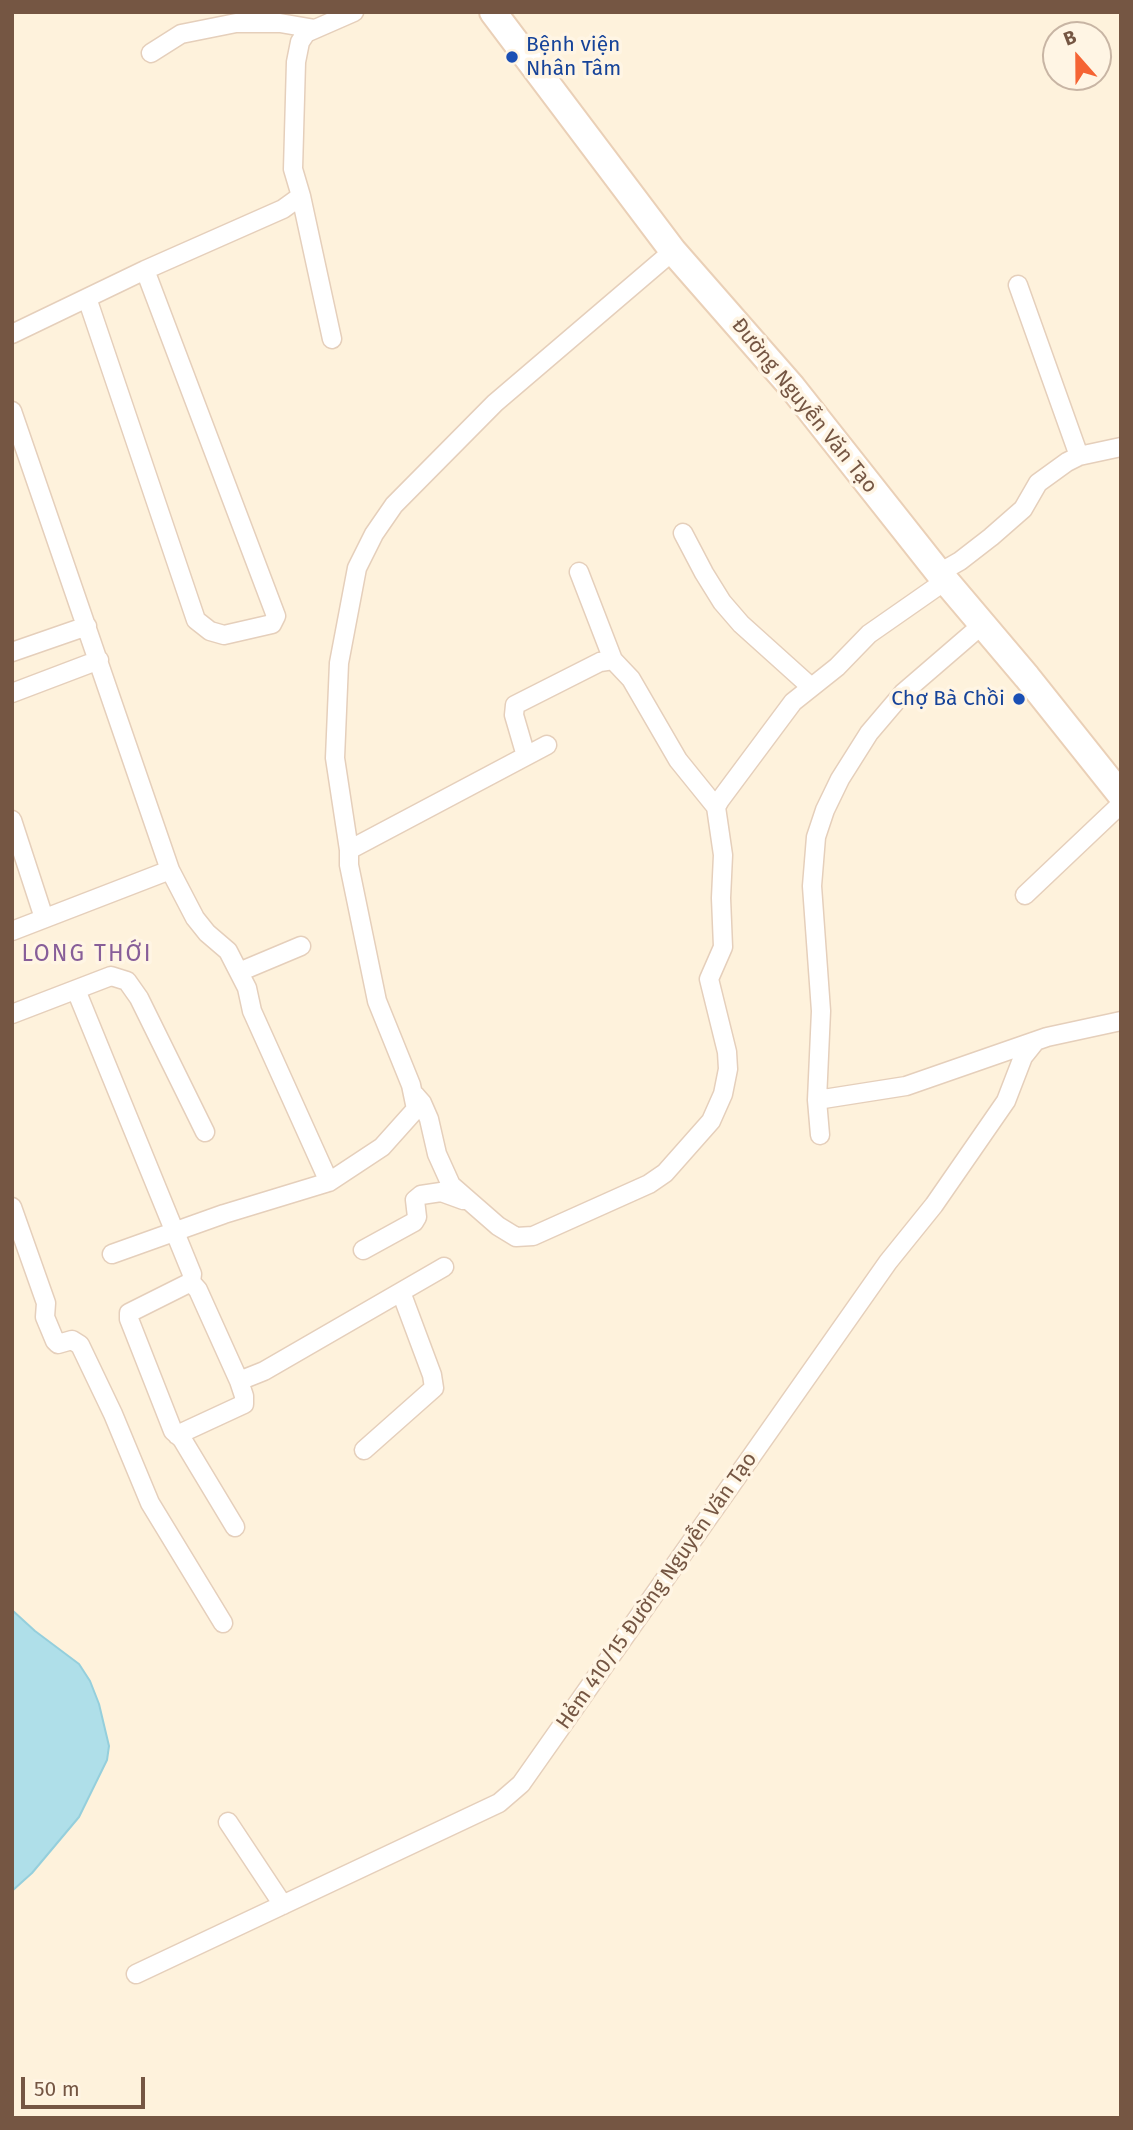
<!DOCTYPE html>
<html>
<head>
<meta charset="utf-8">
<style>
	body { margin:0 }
	#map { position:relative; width:1133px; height:2130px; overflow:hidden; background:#fef2dc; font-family:"Fira Sans",sans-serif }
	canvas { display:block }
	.frame { position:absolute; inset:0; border:14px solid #755643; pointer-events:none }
	.north { position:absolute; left:1042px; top:21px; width:70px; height:70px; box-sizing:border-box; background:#fff5e4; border:2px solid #c8b5a4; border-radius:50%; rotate:339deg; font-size:19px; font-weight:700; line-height:28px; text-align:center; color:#755643 }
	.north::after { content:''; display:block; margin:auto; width:24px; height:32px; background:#f56434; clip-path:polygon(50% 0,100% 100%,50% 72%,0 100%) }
	.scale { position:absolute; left:21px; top:2077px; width:124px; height:32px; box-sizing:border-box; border:4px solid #755643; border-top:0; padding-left:9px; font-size:21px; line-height:24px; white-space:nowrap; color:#755643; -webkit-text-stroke:5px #fff5e4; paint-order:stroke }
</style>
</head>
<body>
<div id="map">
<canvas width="1133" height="2130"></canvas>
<div class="frame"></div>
<div class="north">B</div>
<div class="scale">50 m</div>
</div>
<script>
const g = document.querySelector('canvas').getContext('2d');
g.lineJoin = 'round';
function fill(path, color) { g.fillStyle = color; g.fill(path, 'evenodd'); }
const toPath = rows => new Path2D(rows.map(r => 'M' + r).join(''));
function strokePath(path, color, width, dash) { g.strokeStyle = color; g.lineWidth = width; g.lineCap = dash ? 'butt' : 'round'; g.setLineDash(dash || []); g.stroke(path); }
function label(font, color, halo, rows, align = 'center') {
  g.font = font + ' "Fira Sans",sans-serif'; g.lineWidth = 7; g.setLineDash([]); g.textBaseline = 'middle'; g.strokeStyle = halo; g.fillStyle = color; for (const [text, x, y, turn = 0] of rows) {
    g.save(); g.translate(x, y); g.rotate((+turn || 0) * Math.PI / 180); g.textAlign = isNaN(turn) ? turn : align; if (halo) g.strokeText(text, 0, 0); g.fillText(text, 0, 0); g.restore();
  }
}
const water = toPath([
	[12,1610,35,1631,79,1664,90,1681,99,1704,109,1746,107,1760,79,1817,32,1873,12,1891,12,1610]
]);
const street = toPath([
	[151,53,181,34,236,23,280,23,315,29],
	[301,196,332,339],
	[1018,285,1079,456],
	[87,298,196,620,210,631,224,635,272,624,276,616,145,270],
	[12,334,145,270,283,209,301,196,293,169,296,62,300,42,306,33,354,12],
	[12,411,170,870,12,931],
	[683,533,704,573,722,602,741,624,811,687],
	[579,572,613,660],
	[939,573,960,561,991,537,1023,509,1038,483,1067,462,1079,456,1121,447],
	[12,652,87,626],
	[12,693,99,660],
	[526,756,514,715,515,705,600,662,613,660,631,679,678,760,716,807],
	[12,820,44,918],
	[349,850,547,745],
	[170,870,195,918,207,933,228,951,247,988,252,1011,329,1182],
	[1025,895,1121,804],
	[239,972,301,946],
	[76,990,192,1274,191,1282,198,1290,239,1381,264,1371,444,1267],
	[12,1014,111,976,127,981,139,998,205,1132],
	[415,1095,422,1103,429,1119,437,1154,451,1185,498,1226,516,1237,533,1236,649,1184,665,1173,711,1121,723,1094,728,1069,727,1052,709,979,723,947,721,898,723,855,716,807,720,800,793,702,837,667,869,634,945,581],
	[817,1100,906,1086,1047,1037,1121,1021],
	[820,1135,817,1100,821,1011,812,886,816,837,825,810,840,779,869,733,903,693,983,624],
	[12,1207,46,1303,45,1317,55,1341,58,1344,72,1340,80,1345,113,1414,150,1503,223,1623],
	[363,1250,414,1222,417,1217,415,1200,421,1195,441,1192,463,1200],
	[112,1254,224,1214,329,1182,382,1147,416,1109,411,1085,377,1001,349,865,349,850,335,758,339,663,357,568,374,534,394,505,495,403,673,251],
	[191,1282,129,1313,129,1319,173,1431,182,1439,235,1527],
	[177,1435,244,1404,244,1396,239,1381],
	[364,1450,434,1388,432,1375,401,1292],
	[228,1822,283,1905],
	[136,1974,499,1803,521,1784,888,1262,934,1205,1006,1101,1023,1057,1035,1042]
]);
const secondary = toPath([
	[493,12,673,251,792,387,939,573,1027,677,1121,795]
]);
const markers = [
	[512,57,7,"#1a4fb4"],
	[1019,699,7,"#1a4fb4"]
];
const transitNames = [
	["Bệnh viện",526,45],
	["Nhân Tâm",526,69],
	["Chợ Bà Chồi",1005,699,"right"]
];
const streetNames = [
	["Đường Nguyễn Văn Tạo",804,406,51],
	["Hẻm 410/15 Đường Nguyễn Văn Tạo",657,1591,-55]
];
const neighbourhoodNames = [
	["LONG THỚI",87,955]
];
fill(water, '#afdfe9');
strokePath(water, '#95cfdc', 2);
strokePath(street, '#e5cfbb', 21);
strokePath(secondary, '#ead0b7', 30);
strokePath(street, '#fff', 18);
strokePath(secondary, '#fff', 26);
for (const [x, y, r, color] of markers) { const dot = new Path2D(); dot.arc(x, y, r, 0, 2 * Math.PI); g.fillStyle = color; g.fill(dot); strokePath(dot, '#fff5e4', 2.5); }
label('21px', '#164399', '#fff5e4', transitNames, 'left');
label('21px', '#755643', '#fff5e4', streetNames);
g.letterSpacing = '2px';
label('23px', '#875e99', '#fff5e4', neighbourhoodNames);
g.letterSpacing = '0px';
</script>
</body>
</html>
